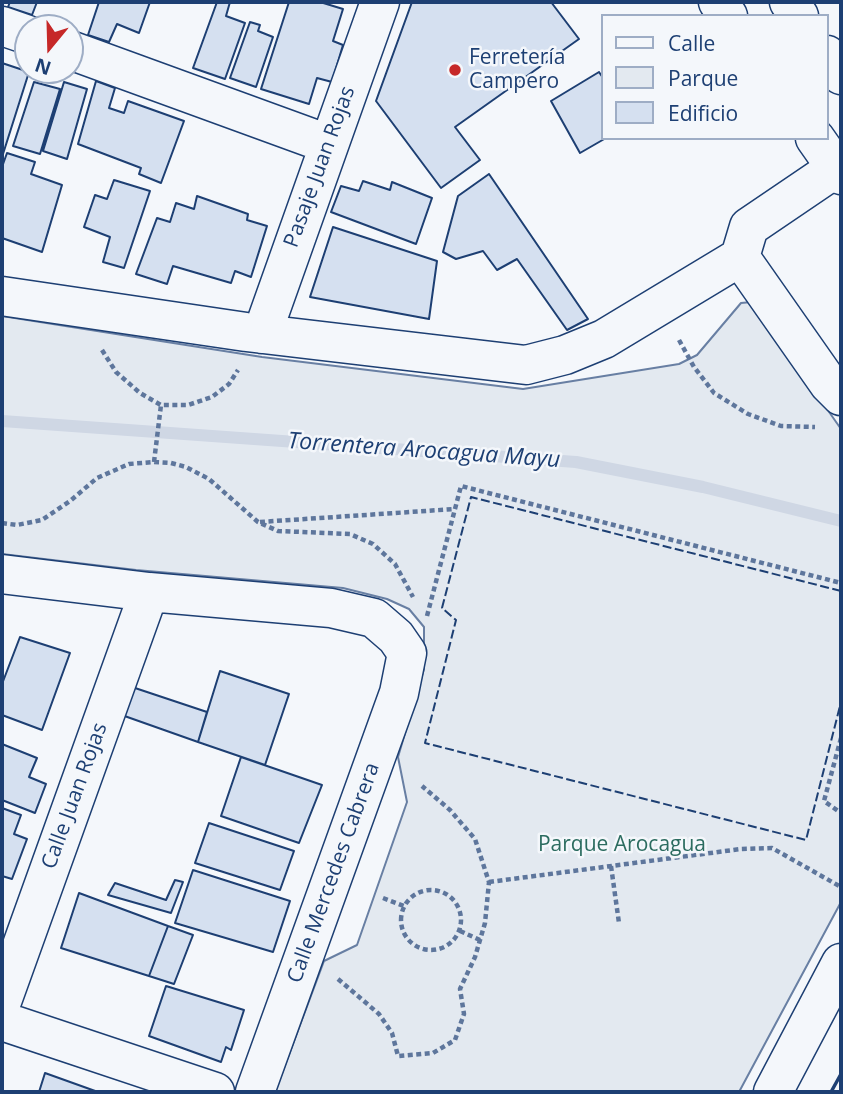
<!DOCTYPE html>
<html>
<head>
<meta charset="utf-8">
<style>
	body { margin:0 }
	#map { position:relative; width:843px; height:1094px; overflow:hidden; background:#f4f7fb; font-family:"Open Sans",sans-serif }
	canvas { display:block }
	.frame { position:absolute; inset:0; border:4px solid #1d3f73; pointer-events:none }
	.legend { position:absolute; left:601px; top:14px; width:228px; height:126px; box-sizing:border-box; background:#f4f7fb; border:2px solid #9eadc5; margin:0; padding:9px 12px; list-style:none; font-size:21px; color:#1d3f73 }
	.legend li { display:flex; align-items:center; gap:14px; height:35px }
	.legend b { width:35px; border:2px solid #9eadc5 }
	.north { position:absolute; left:14px; top:14px; width:70px; height:70px; box-sizing:border-box; background:#f4f7fb; border:2px solid #9eadc5; border-radius:50%; rotate:199deg; font-size:19px; font-weight:700; line-height:28px; text-align:center; color:#1d3f73 }
	.north::after { content:''; display:block; margin:auto; width:24px; height:32px; background:#c62828; clip-path:polygon(50% 0,100% 100%,50% 72%,0 100%) }
</style>
</head>
<body>
<div id="map">
<canvas width="843" height="1094"></canvas>
<div class="frame"></div>
<ul class="legend">
<li><b style="height:9px;background:#f4f7fb"></b>Calle</li>
<li><b style="height:19px;background:#e3e9f0"></b>Parque</li>
<li><b style="height:19px;background:#d5e0f0"></b>Edificio</li>
</ul>
<div class="north">N</div>
</div>
<script>
const g = document.querySelector('canvas').getContext('2d');
g.lineJoin = 'round';
function fill(path, color) { g.fillStyle = color; g.fill(path, 'evenodd'); }
const toPath = rows => new Path2D(rows.map(r => 'M' + r).join(''));
function strokePath(path, color, width, dash) { g.strokeStyle = color; g.lineWidth = width; g.lineCap = dash ? 'butt' : 'round'; g.setLineDash(dash || []); g.stroke(path); }
function label(font, color, halo, rows, align = 'center') {
  g.font = font + ' "Open Sans",sans-serif'; g.lineWidth = 5; g.setLineDash([]); g.textBaseline = 'middle'; g.strokeStyle = halo; g.fillStyle = color; for (const [text, x, y, turn = 0] of rows) {
    g.save(); g.translate(x, y); g.rotate((+turn || 0) * Math.PI / 180); g.textAlign = isNaN(turn) ? turn : align; if (halo) g.strokeText(text, 0, 0); g.fillText(text, 0, 0); g.restore();
  }
}
const green = toPath([
	[752,302,841,429,841,902,739,1092,275,1092,324,961,357,945,407,802,398,757,424,669,424,627,409,609,387,599,343,588,136,570,2,554,2,316,262,357,523,389,679,364,697,355,741,303,752,302]
]);
const stream = toPath([
	[2,421,576,462,703,487,841,521]
]);
const building = toPath([
	[10,2,37,2,32,15,8,7,10,2],
	[99,2,150,2,139,33,117,24,109,42,88,35,99,2],
	[217,2,230,2,226,16,245,23,225,79,193,68,217,2],
	[289,2,320,2,343,9,333,41,343,45,332,82,317,78,309,104,261,89,289,2],
	[412,2,551,2,579,39,455,127,480,160,441,188,376,101,412,2],
	[250,22,260,25,258,31,273,37,256,87,230,78,250,22],
	[2,63,29,72,3,154,2,153,2,63],
	[599,72,603,78,603,138,606,138,580,153,551,101,599,72],
	[96,81,115,88,109,108,124,113,128,101,184,121,161,183,139,174,141,168,78,144,96,81],
	[34,82,60,89,40,154,13,146,34,82],
	[64,82,87,89,67,159,43,151,64,82],
	[7,153,35,162,31,174,62,185,42,252,2,238,2,167,7,153],
	[489,174,588,319,567,330,517,259,497,270,483,251,456,259,443,252,458,196,489,174],
	[114,180,150,191,124,268,103,262,110,237,84,227,95,195,107,199,114,180],
	[363,181,390,190,392,182,432,198,416,244,331,212,341,186,359,191,363,181],
	[197,196,248,214,247,220,267,226,251,277,235,271,231,283,173,266,167,284,136,274,157,218,170,222,176,203,194,209,197,196],
	[333,227,437,261,429,319,310,297,333,227],
	[20,637,70,653,42,730,2,715,2,684,20,637],
	[220,671,289,694,265,765,198,742,220,671],
	[126,685,207,712,198,742,116,713,126,685],
	[2,744,37,758,29,777,46,784,35,813,2,800,2,744],
	[241,757,322,785,299,843,221,816,241,757],
	[2,808,21,815,14,834,27,839,12,879,2,876,2,808],
	[209,823,294,851,280,890,195,863,209,823],
	[193,870,290,901,273,952,175,923,193,870],
	[175,880,183,882,171,913,108,895,115,883,166,900,175,880],
	[79,893,168,926,149,976,61,948,79,893],
	[168,926,193,935,174,984,149,976,168,926],
	[166,986,244,1010,231,1050,226,1047,221,1062,149,1036,166,986],
	[45,1073,98,1092,39,1092,45,1073]
]);
const path = toPath([
	[679,340,694,367,714,393,748,414,781,426,815,427],
	[102,350,116,372,140,393,161,405,188,405,212,397,229,384,238,370],
	[154,462,161,405],
	[260,522,455,509],
	[2,523,17,525,42,520,70,501,97,478,129,464,154,462,171,463,186,467,209,479,258,522,278,531,350,534,373,544,395,564,413,597],
	[427,616,461,486,841,583],
	[841,738,824,801,841,813],
	[611,866,619,923],
	[489,882,741,849,772,848,841,887],
	'401 920a30 30 0 1 1 60 0a30 30 0 1 1-60 0Z',
	[383,898,404,906],
	[460,931,480,940],
	[338,979,379,1014,392,1033,398,1056,433,1053,455,1040,464,1014,460,989,475,957,485,923,489,882,475,839,450,810,422,786]
]);
const minor = toPath([
	[2,26,28,35],
	[70,50,328,144],
	[740,257,829,384,841,396],
	[2,296,246,332,526,365,565,355,604,339,740,257,749,227,836,168],
	[262,334,380,2],
	[2,574,149,592,331,608,374,618,396,637,407,653,399,693,255,1092],
	[2,1001,149,592],
	[2,1021,215,1092],
	[773,1092,841,963]
]);
const highway = toPath([
	[718,2,728,16],
	[789,2,799,16],
	[827,55,841,75],
	[815,138,841,175]
]);
const fence = toPath([
	[841,591,471,497,442,608,456,620,425,743,806,840,841,702]
]);
const wall = toPath([
	[831,1092,841,1074]
]);
const markers = [
	[455,70,7,"#c62828"]
];
const poiNames = [
	["Ferretería",469,58],
	["Campero",469,82]
];
const streetNames = [
	["Pasaje Juan Rojas",320,167,-70],
	["Calle Juan Rojas",75,796,-70],
	["Calle Mercedes Cabrera",334,873,-70]
];
const parkNames = [
	["Parque Arocagua",622,845]
];
const waterNames = [
	["Torrentera Arocagua Mayu",424,451,4]
];
fill(green, '#e3e9f0');
strokePath(green, '#687fa3', 2);
strokePath(stream, '#cfd7e4', 12);
fill(building, '#d5e0f0');
strokePath(building, '#1d3f73', 2);
strokePath(minor, '#1d3f73', 41);
strokePath(highway, '#1d3f73', 41);
strokePath(path, '#5e769c', 4.5, [5, 3.5]);
strokePath(minor, '#f4f7fb', 38);
strokePath(highway, '#f4f7fb', 38);
strokePath(fence, '#1d3f73', 2, [9, 3.5]);
strokePath(wall, '#1d3f73', 3.5);
for (const [x, y, r, color] of markers) { const dot = new Path2D(); dot.arc(x, y, r, 0, 2 * Math.PI); g.fillStyle = color; g.fill(dot); strokePath(dot, '#f4f7fb', 2.5); }
label('21px', '#1d3f73', '#f4f7fb', poiNames, 'left');
label('21px', '#1d3f73', '#f4f7fb', streetNames);
label('21px', '#2c6c60', '#f4f7fb', parkNames);
label('italic 23px', '#1d3f73', '#f4f7fb', waterNames);
</script>
</body>
</html>
